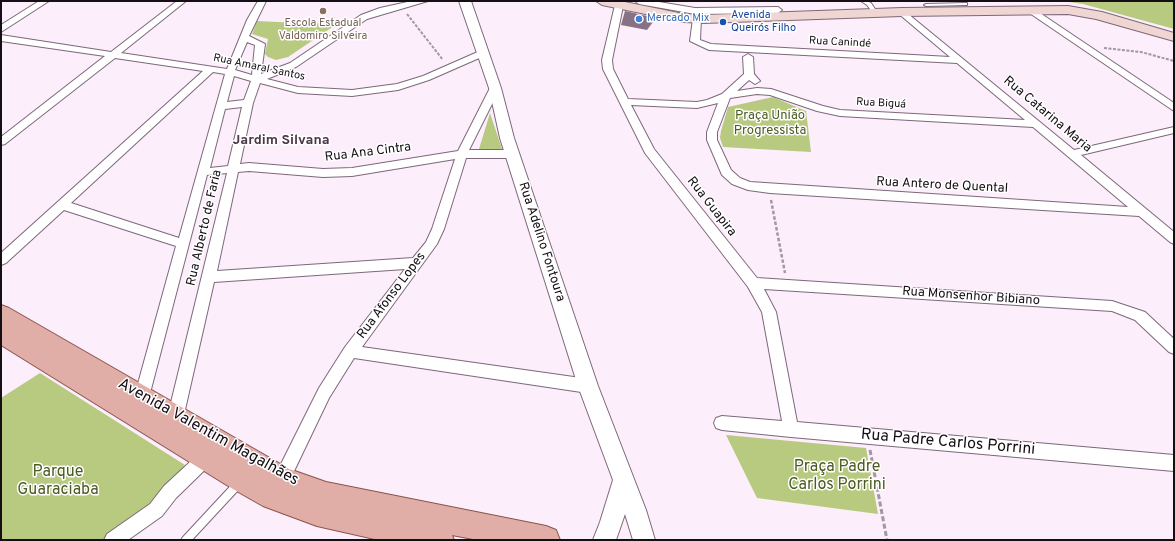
<!DOCTYPE html>
<html>
<head>
<meta charset="utf-8">
<style>
	body { margin:0 }
	#map { position:relative; width:1175px; height:541px; overflow:hidden; background:#fceefa; font-family:Overpass,sans-serif }
	canvas { display:block }
	.frame { position:absolute; inset:0; border:2px solid #150e15; pointer-events:none }
</style>
</head>
<body>
<div id="map">
<canvas width="1175" height="541"></canvas>
<div class="frame"></div>
</div>
<script>
const g = document.querySelector('canvas').getContext('2d');
g.lineJoin = 'round';
function fill(path, color) { g.fillStyle = color; g.fill(path, 'evenodd'); }
const toPath = rows => new Path2D(rows.map(r => 'M' + r).join(''));
function strokePath(path, color, width, dash) { g.strokeStyle = color; g.lineWidth = width; g.lineCap = dash ? 'butt' : 'round'; g.setLineDash(dash || []); g.stroke(path); }
function label(font, color, halo, rows, align = 'center') {
  g.font = font + ' Overpass,sans-serif'; g.lineWidth = 3; g.setLineDash([]); g.textBaseline = 'middle'; g.strokeStyle = halo; g.fillStyle = color; for (const [text, x, y, turn = 0] of rows) {
    g.save(); g.translate(x, y); g.rotate((+turn || 0) * Math.PI / 180); g.textAlign = isNaN(turn) ? turn : align; if (halo) g.strokeText(text, 0, 0); g.fillText(text, 0, 0); g.restore();
  }
}
const green = toPath([
	[1062,1,1174,1,1174,29,1083,4],
	[257,21,278,22,337,24,288,57,276,60,268,57,265,54,268,39,252,34],
	[773,97,806,111,811,152,723,147,720,138,721,131,728,107],
	[490,113,502,149,479,149],
	[40,373,185,465,124,540,1,540,1,398],
	[726,435,866,448,878,514,757,498]
]);
const building = toPath([
	[625,11,656,18,647,30,621,25]
]);
const pathFar2 = toPath([
	[407,14,443,60],
	[1104,48,1141,52,1174,61]
]);
const pathFar1 = toPath([
	[771,200,785,273]
]);
const path = toPath([
	[870,450,887,540]
]);
const service = toPath([
	[861,1,867,1,871,3,877,12,877,13,873,13,867,5,861,1],
	[965,3,967,3,967,5,926,6,924,5,926,4,965,3],
	[239,479,242,480,243,483,242,486,192,540,181,540,183,537,236,480,239,479]
]);
const minor = toPath([
	[39,1,49,1,1,32,1,25,39,1],
	[177,1,186,1,121,53,227,69,247,20,258,1,266,1,249,36,265,44,261,74,290,63,361,15,380,8,412,1,428,1,367,19,296,67,267,79,298,87,352,90,397,84,423,76,480,51,486,51,486,55,429,80,398,90,352,96,298,93,260,83,253,103,240,164,249,163,323,169,352,168,458,151,490,88,495,85,499,86,500,88,469,150,512,150,518,154,512,158,466,158,444,229,437,244,362,347,588,379,593,381,595,386,593,391,588,393,354,358,329,398,285,490,279,492,273,490,271,484,319,388,345,347,405,269,214,282,182,423,180,428,174,430,168,428,166,423,227,173,207,175,149,397,142,406,137,408,132,406,129,401,135,393,139,380,176,246,64,210,6,263,1,265,1,253,203,71,115,58,5,144,1,145,1,137,105,56,1,41,1,35,111,52,177,1],
	[247,42,255,45,252,75,235,70,247,42],
	[213,72,225,74,179,238,71,203,213,72],
	[234,76,251,81,244,100,227,102,234,76],
	[242,107,228,166,210,168,225,109,242,107],
	[455,159,432,229,426,242,413,258,217,271,238,172,249,171,323,177,352,176,455,159],
	[616,1,624,1,612,60,613,69,628,99,697,102,707,100,722,94,744,74,743,57,748,54,753,57,754,74,760,81,755,84,749,80,737,91,757,88,771,89,823,106,840,110,1025,120,957,63,709,50,690,41,693,19,697,16,701,19,700,40,711,44,950,57,899,14,899,10,902,9,1074,150,1174,127,1174,133,1081,155,1174,232,1174,244,1170,242,1139,216,770,193,748,190,732,184,722,175,707,140,707,132,718,103,697,108,631,105,654,149,757,278,1112,301,1145,312,1174,339,1174,354,1169,352,1135,320,1112,311,764,289,776,312,797,422,1174,455,1174,471,791,437,722,430,716,428,714,423,716,418,722,416,782,421,762,312,748,287,645,153,603,69,602,60,616,1],
	[757,94,770,95,817,111,840,116,1033,127,1128,207,750,182,740,178,731,170,717,140,717,132,730,98,757,94],
	[635,1,653,1,695,8,778,7,782,10,778,13,695,14,639,4,635,1],
	[1031,7,1174,103,1174,111,1028,12,1028,8,1031,7],
	[210,446,216,449,218,454,216,459,176,498,162,516,128,540,104,540,107,534,150,504,164,486,204,449,210,446]
]);
const tertiary = toPath([
	[459,1,471,1,501,88,514,138,598,386,646,510,655,540,633,540,625,514,616,540,593,540,600,522,613,480,578,386,500,138,489,88,459,1]
]);
const secondary = toPath([
	[596,1,620,1,684,14,704,15,902,8,1068,6,1102,12,1174,33,1174,41,1096,19,1068,14,902,16,704,23,684,22,602,5,596,1]
]);
const primary = toPath([
	[1,305,9,308,289,469,326,482,546,526,556,530,560,540,478,540,452,535,454,540,379,540,317,526,263,506,233,489,1,345,1,305]
]);
const markers = [
	[323,11,4,"#8d6e63"],
	[639,19,4,"#3f7fe0"],
	[723,22,4,"#1a4fb4"]
];
const farTransitnames = [
	["Avenida",731,16],
	["Queirós Filho",731,29]
];
const farShopnames = [
	["Mercado Mix",647,19]
];
const farEducationnames = [
	["Escola Estadual",323,24],
	["Valdomiro Silveira",323,37]
];
const farStreetnames = [
	["Rua Canindé",840,43,3],
	["Rua Amaral Santos",259,68,12],
	["Rua Biguá",881,104,3]
];
const streetNames = [
	["Rua Catarina Maria",1047,115,40],
	["Rua Ana Cintra",368,153,-7],
	["Rua Antero de Quental",942,186,3],
	["Rua Guapira",711,207,52],
	["Rua Alberto de Faria",205,228,-77],
	["Rua Adelino Fontoura",541,242,72],
	["Rua Afonso Lopes",392,296,-53],
	["Rua Monsenhor Bibiano",971,297,4]
];
const parkNames = [
	["Praça União",770,116],
	["Progressista",770,131]
];
const neighbourhoodNames = [
	["Jardim Silvana",281,141]
];
const nearStreetnames = [
	["Avenida Valentim Magalhães",208,433,29],
	["Rua Padre Carlos Porrini",948,443,5]
];
const nearParknames = [
	["Praça Padre",837,468],
	["Carlos Porrini",837,486],
	["Parque",58,473],
	["Guaraciaba",58,491]
];
fill(green, '#b7ca7f');
fill(building, '#877285');
strokePath(service, '#7d687b', 2);
strokePath(minor, '#7d687b', 2);
strokePath(tertiary, '#7d687b', 2);
strokePath(secondary, '#7d687b', 2);
strokePath(primary, '#8c534e', 2);
strokePath(pathFar2, '#a397a1', 2, [3, 1.5]);
strokePath(pathFar1, '#a397a1', 2.5, [3.5, 2]);
strokePath(path, '#a397a1', 3, [5, 2.5]);
fill(service, '#fff');
fill(minor, '#fff');
fill(tertiary, '#fff');
fill(secondary, '#f0d6d3');
fill(primary, '#e0aea7');
for (const [x, y, r, color] of markers) { const dot = new Path2D(); dot.arc(x, y, r, 0, 2 * Math.PI); g.fillStyle = color; g.fill(dot); strokePath(dot, '#fff', 1.5); }
label('11px', '#164399', '#fff', farTransitnames, 'left');
label('11px', '#366cbe', '#fff', farShopnames, 'left');
label('11px', '#785e54', '#fff', farEducationnames);
label('11px', '#150e15', '#fff', farStreetnames);
label('13px', '#150e15', '#fff', streetNames);
label('13px', '#4d5a22', '#fff', parkNames);
label('bold 14px', '#4b3849', '#fff', neighbourhoodNames);
label('16px', '#150e15', '#fff', nearStreetnames);
label('16px', '#4d5a22', '#fff', nearParknames);
</script>
</body>
</html>
